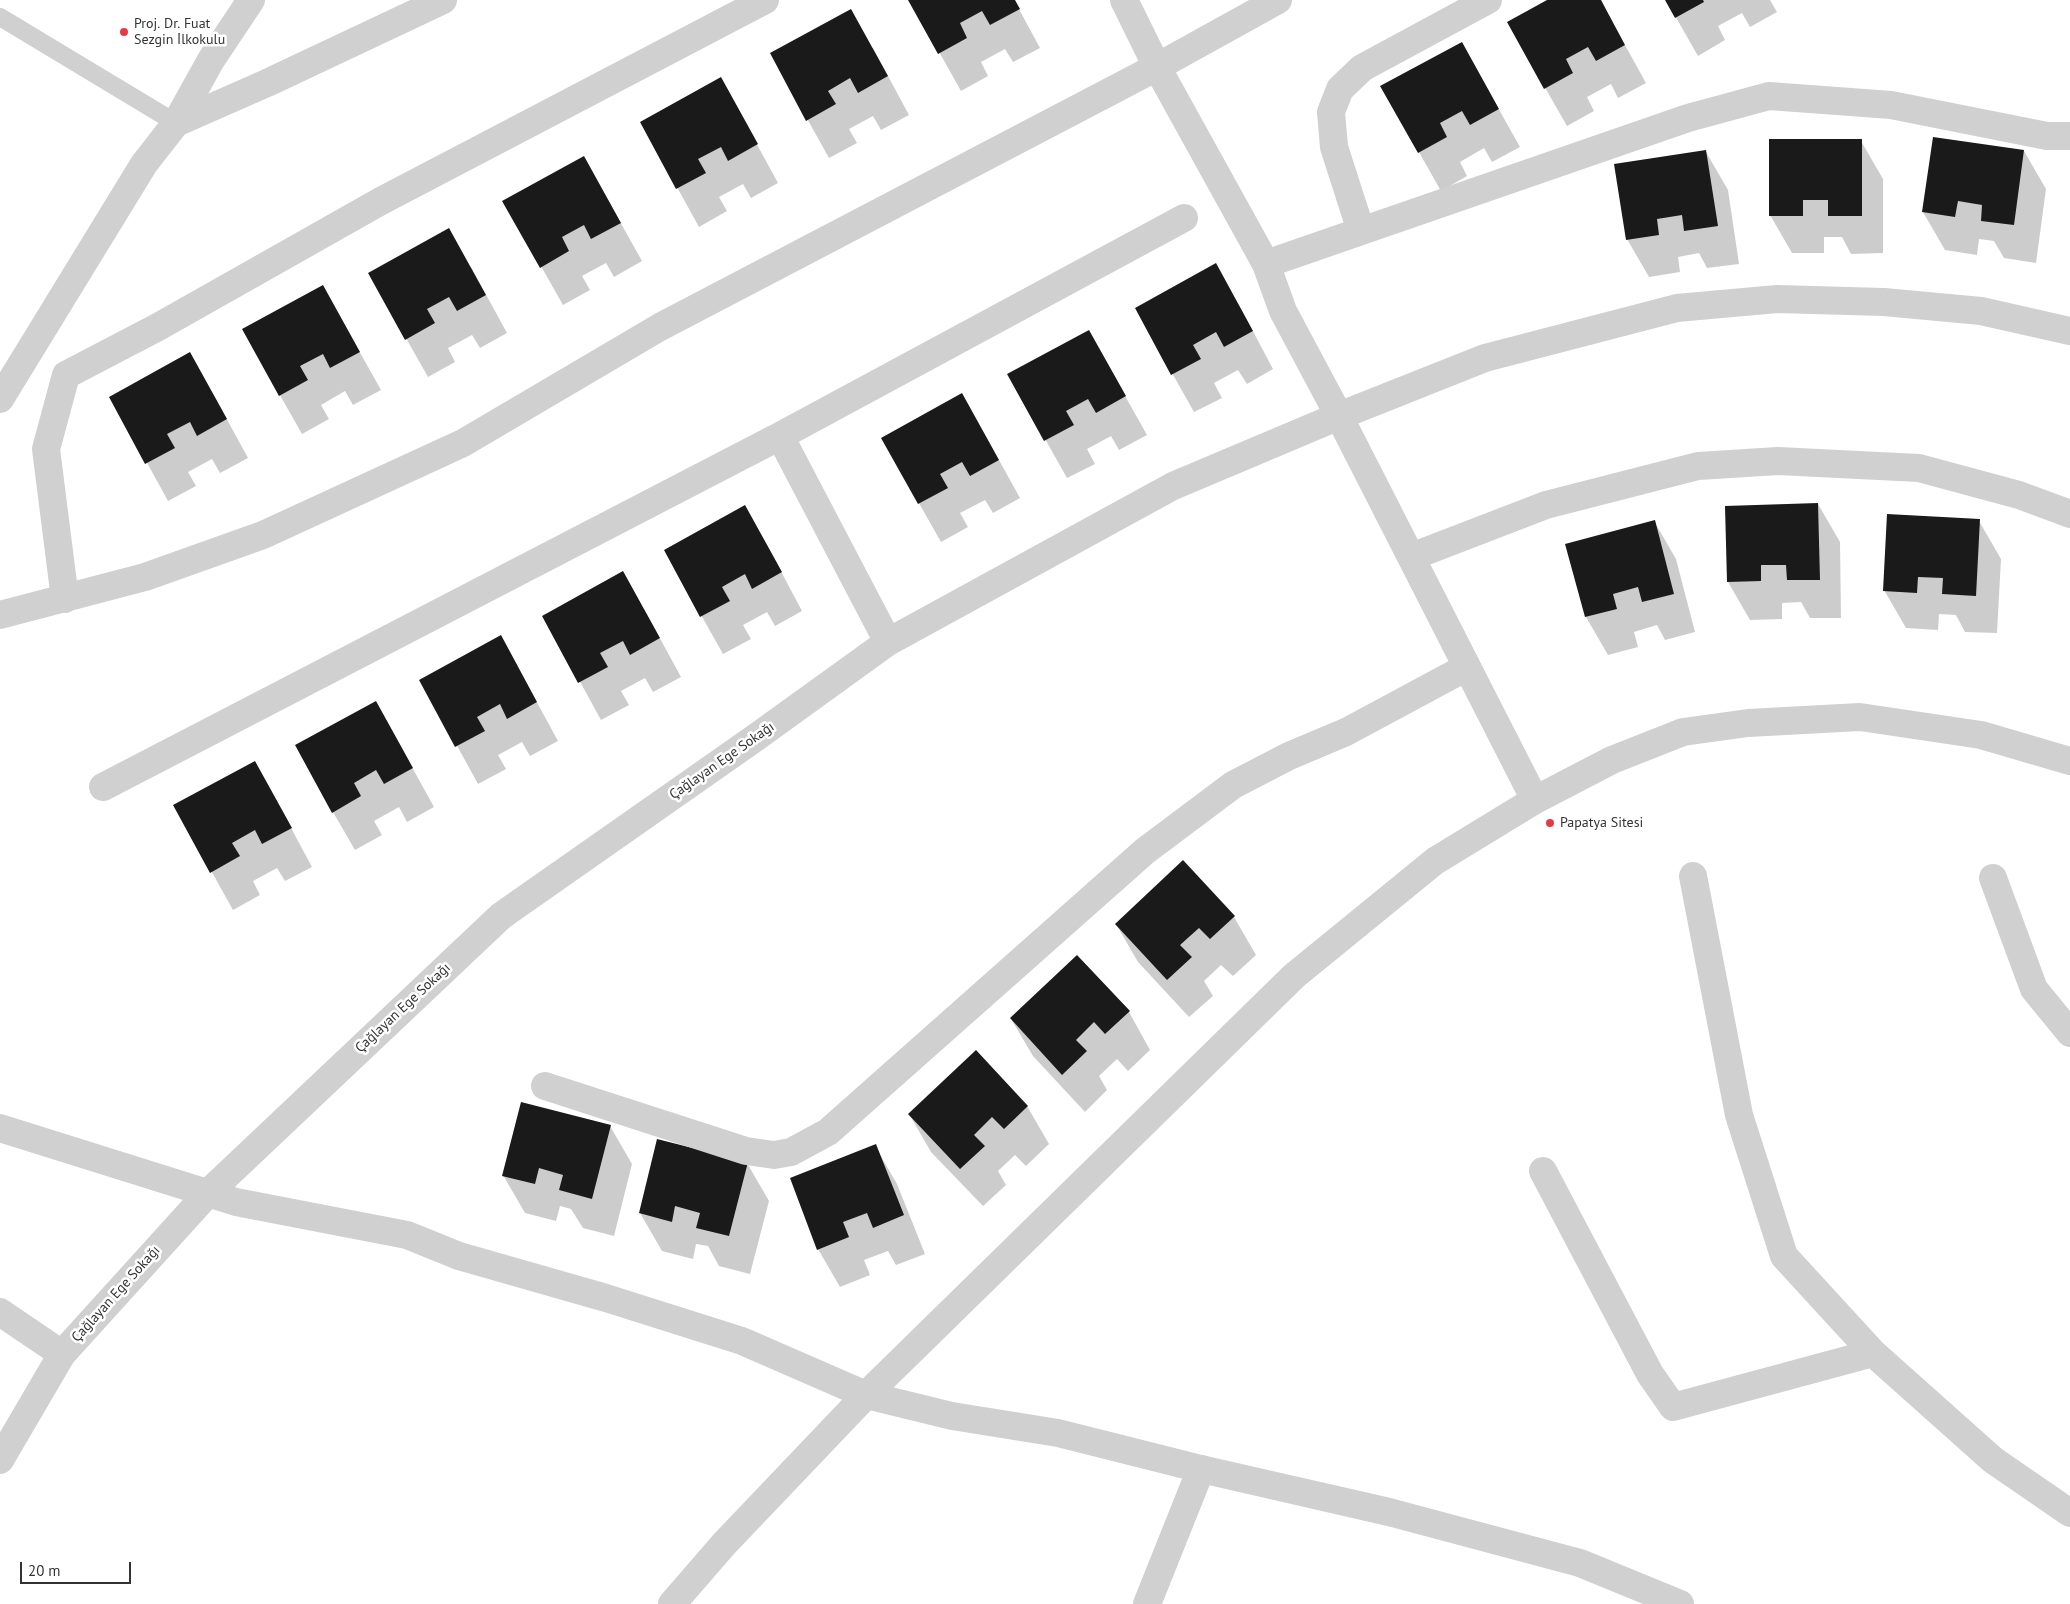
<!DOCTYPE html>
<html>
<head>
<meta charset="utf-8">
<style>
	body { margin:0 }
	#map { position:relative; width:2070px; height:1604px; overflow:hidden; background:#fff; font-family:"PT Sans",sans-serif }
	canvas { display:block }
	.scale { position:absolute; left:20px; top:1562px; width:111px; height:22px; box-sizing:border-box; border:2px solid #333; border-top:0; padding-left:6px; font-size:15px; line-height:18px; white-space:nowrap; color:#333; -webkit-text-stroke:4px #fff; paint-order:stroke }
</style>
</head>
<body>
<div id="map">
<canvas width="2070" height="1604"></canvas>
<div class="scale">20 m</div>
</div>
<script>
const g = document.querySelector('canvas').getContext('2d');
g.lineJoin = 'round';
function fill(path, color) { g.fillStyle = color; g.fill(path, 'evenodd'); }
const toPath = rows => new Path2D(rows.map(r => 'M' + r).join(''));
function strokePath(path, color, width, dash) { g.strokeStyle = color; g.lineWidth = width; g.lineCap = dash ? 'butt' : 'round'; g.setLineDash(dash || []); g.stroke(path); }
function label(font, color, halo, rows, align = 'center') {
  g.font = font + ' "PT Sans",sans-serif'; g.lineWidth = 5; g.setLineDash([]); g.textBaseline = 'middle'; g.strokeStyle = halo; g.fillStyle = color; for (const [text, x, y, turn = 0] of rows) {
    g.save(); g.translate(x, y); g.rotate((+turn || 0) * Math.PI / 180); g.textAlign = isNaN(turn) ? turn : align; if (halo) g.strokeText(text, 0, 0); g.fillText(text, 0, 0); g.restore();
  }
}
const shadow = toPath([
	[910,0,1014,0,1040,48,1013,62,1005,49,981,62,988,76,961,91],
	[1550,0,1600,0,1646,83,1618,98,1611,84,1587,97,1594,111,1567,126,1508,23],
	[1666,0,1770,0,1777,12,1750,27,1742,13,1718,26,1725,40,1698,56],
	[873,48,909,115,881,130,873,116,849,129,857,143,829,158,771,54],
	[1483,81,1520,147,1492,162,1484,148,1460,162,1467,176,1441,191,1382,87],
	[742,117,778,183,751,198,743,184,719,197,727,211,699,227,641,122],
	[1861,141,1883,179,1883,253,1851,254,1842,237,1824,237,1824,253,1792,253,1770,215],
	[2024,151,2046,189,2036,263,2004,258,1994,241,1979,239,1977,255,1945,250,1923,212],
	[1706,152,1728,190,1739,264,1707,268,1699,253,1678,257,1680,272,1649,277,1627,239],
	[605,195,642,261,614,277,606,263,582,276,590,290,563,305,504,201],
	[471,267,507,333,480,348,472,335,448,348,455,362,428,377,369,273],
	[1238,303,1273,369,1247,384,1238,370,1214,383,1222,398,1194,412,1136,309],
	[344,324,381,390,353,405,345,391,321,405,329,419,302,434,243,330],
	[1110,369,1147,435,1119,450,1111,436,1087,449,1095,464,1067,478,1009,375],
	[212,392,248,458,220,473,212,459,188,472,196,486,168,501,111,397],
	[984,433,1020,498,993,513,985,500,960,513,968,527,941,542,882,438],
	[1818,504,1840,542,1841,618,1810,618,1801,602,1782,603,1782,619,1750,620,1728,582],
	[1654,521,1676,559,1695,632,1665,640,1657,625,1634,632,1638,647,1608,655,1586,617],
	[1979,521,2001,559,1997,633,1965,632,1956,615,1939,614,1938,630,1906,628,1884,590],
	[767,545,802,611,775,626,767,612,743,625,751,639,723,654,665,551],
	[645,611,681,677,653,692,645,678,621,691,629,705,601,720,544,616],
	[522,675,558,741,530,756,522,742,498,755,506,769,478,784,421,680],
	[376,702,434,807,407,822,399,807,374,821,382,835,355,850,333,812],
	[276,800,312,867,285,881,277,868,253,881,260,895,233,910,175,806],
	[1234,917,1256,955,1233,976,1221,965,1204,981,1213,996,1189,1017,1138,962,1116,924],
	[1129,1012,1150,1050,1128,1071,1117,1059,1099,1076,1107,1090,1085,1112,1033,1056,1011,1019],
	[1027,1106,1049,1144,1026,1166,1015,1155,998,1171,1006,1185,983,1206,931,1152,909,1114],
	[610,1126,632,1164,614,1236,583,1228,571,1209,560,1206,556,1221,525,1213,503,1175],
	[875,1146,897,1184,925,1254,896,1265,888,1251,864,1260,870,1275,840,1287,818,1249],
	[747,1163,769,1201,750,1274,719,1266,708,1246,696,1244,693,1259,662,1251,640,1213]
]);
const building = toPath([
	[908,0,1015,0,1020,9,990,25,982,11,960,23,967,38,938,54],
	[1547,0,1601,0,1625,45,1596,61,1588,47,1566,59,1573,73,1544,89,1507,22],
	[1665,0,1703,0,1704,2,1675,18],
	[851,9,888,76,858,93,850,78,828,91,836,104,806,121,770,53],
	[1462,42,1499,109,1470,125,1462,111,1440,123,1447,137,1418,153,1380,86],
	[721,77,758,144,728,161,721,147,698,159,706,173,676,189,640,122],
	[1933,137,2024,150,2014,225,1981,221,1982,205,1958,201,1955,217,1922,212],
	[1769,139,1862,139,1862,216,1828,216,1828,200,1803,200,1803,216,1769,216],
	[1706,150,1718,226,1684,231,1682,215,1657,219,1659,235,1626,240,1614,164],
	[584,156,621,223,591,239,584,225,562,237,569,251,540,268,502,201],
	[449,228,486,295,457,311,449,297,427,309,435,323,405,340,368,273],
	[1216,263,1253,331,1224,347,1216,332,1193,345,1201,359,1171,375,1135,308],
	[323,285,360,352,330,368,323,354,300,366,308,380,279,396,242,329],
	[1089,330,1126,396,1096,413,1088,399,1066,411,1074,425,1044,441,1007,374],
	[190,352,227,419,197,436,190,422,167,434,175,448,145,464,109,397],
	[962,393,999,460,970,476,962,462,940,474,948,488,918,504,881,438],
	[1818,503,1820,580,1787,580,1786,565,1761,565,1761,581,1727,582,1725,506],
	[745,505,782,572,752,589,745,574,722,587,730,601,700,617,664,550],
	[1887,514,1980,519,1976,596,1942,594,1943,578,1918,577,1917,593,1883,591],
	[1655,520,1674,594,1642,602,1638,587,1613,594,1617,609,1585,617,1565,544],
	[623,571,660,638,630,655,623,641,600,653,608,667,578,683,542,616],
	[501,635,537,702,507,719,500,704,477,717,485,731,455,747,419,680],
	[376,701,413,768,384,784,376,770,354,783,361,796,332,813,295,745],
	[255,761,292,828,262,844,255,830,232,843,240,856,210,873,173,805],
	[1183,860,1235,916,1210,939,1199,928,1180,945,1192,957,1167,980,1115,924],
	[1077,955,1130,1011,1105,1034,1094,1022,1076,1040,1087,1051,1062,1075,1010,1018],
	[976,1050,1028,1106,1004,1129,992,1117,974,1135,985,1146,960,1169,908,1114],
	[521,1102,611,1125,592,1199,559,1190,563,1175,539,1168,535,1184,502,1176],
	[657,1139,748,1162,729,1236,696,1228,700,1213,675,1206,672,1222,639,1213],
	[876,1144,904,1215,873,1228,867,1213,843,1222,849,1237,817,1250,790,1178]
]);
const service = toPath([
	[0,17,176,123]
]);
const minor = toPath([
	[1124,0,1157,67,1266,264,1283,311,1339,416,1535,800],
	[176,123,267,83,443,0],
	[1361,231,1334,147,1331,112,1340,89,1362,68,1488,0],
	[1266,264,1688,118,1769,96,1891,105,2047,136,2070,136],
	[780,436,888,642],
	[1411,557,1546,505,1698,466,1778,461,1919,468,2019,495,2070,514],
	[65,599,46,449,66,375,158,327,381,201,765,0],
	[0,615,145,577,263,535,463,443,660,327,1157,67,1278,0],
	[103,787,780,436,1184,218],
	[1693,876,1739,1115,1784,1256,1873,1353,1993,1460,2070,1513],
	[1993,878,2034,989,2070,1033],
	[545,1086,746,1151,774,1155,791,1152,828,1132,1145,851,1233,785,1289,756,1346,732,1467,667],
	[1543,1171,1650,1374,1673,1407,1873,1353],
	[208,1193,501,916,755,738,888,642,1173,486,1339,416,1485,358,1677,308,1777,299,1884,302,1981,311,2070,331],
	[0,1312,62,1354],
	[672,1604,724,1544,866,1395,1294,976,1435,861,1535,800,1612,760,1683,732,1748,723,1860,717,1981,735,2070,761],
	[1147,1604,1201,1469]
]);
const tertiary = toPath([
	[0,399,144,164,176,123,211,60,251,0],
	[0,1128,236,1202,407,1235,459,1256,606,1298,742,1341,866,1395,952,1416,1058,1433,1201,1469,1389,1512,1580,1563,1680,1604],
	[0,1460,62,1354,208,1193]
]);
const markers = [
	[124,32,5,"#e63946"],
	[1550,823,5,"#e63946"]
];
const poiNames = [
	["Proj. Dr. Fuat",134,24],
	["Sezgin İlkokulu",134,40],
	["Papatya Sitesi",1560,823]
];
const streetNames = [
	["Çağlayan Ege Sokağı",722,761,-35],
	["Çağlayan Ege Sokağı",403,1008,-43],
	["Çağlayan Ege Sokağı",116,1294,-48]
];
fill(shadow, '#0003');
fill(building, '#1a1a1a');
strokePath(service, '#d0d0d0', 18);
strokePath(minor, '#d0d0d0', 28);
strokePath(tertiary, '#d0d0d0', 28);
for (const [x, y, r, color] of markers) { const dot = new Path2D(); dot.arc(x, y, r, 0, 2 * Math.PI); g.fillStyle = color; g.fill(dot); strokePath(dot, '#fff', 2); }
label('14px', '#333', '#fff', poiNames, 'left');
label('14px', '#333', '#fff', streetNames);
</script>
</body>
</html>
